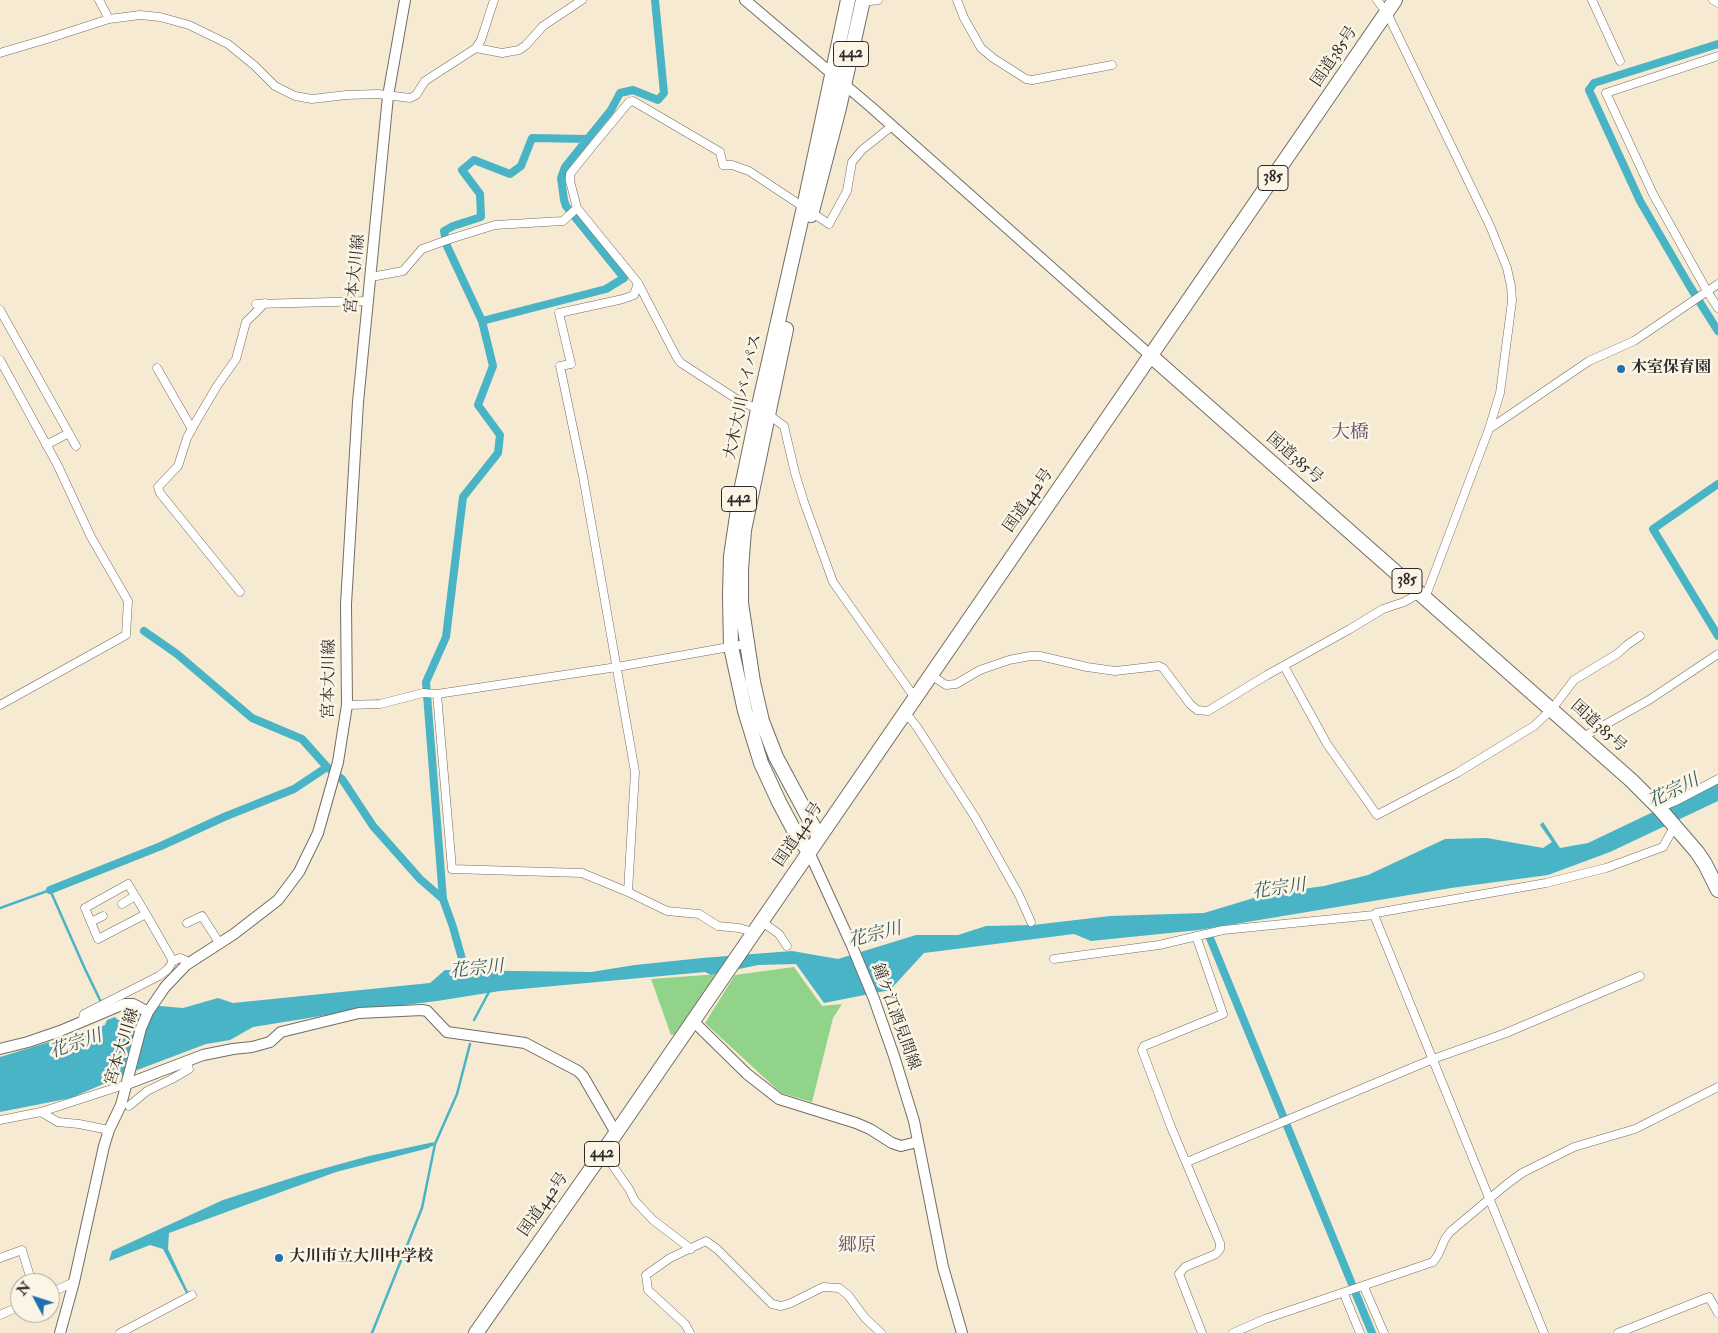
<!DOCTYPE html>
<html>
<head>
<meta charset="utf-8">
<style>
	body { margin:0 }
	#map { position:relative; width:1718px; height:1333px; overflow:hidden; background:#f6ead2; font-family:"IM FELL Double Pica",serif }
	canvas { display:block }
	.north { position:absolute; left:10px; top:1273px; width:50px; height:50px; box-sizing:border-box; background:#fcf5e5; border:1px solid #a8a49b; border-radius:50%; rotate:310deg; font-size:14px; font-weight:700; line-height:20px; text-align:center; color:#2b2b2b }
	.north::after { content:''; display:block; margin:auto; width:18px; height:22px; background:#1f6fb2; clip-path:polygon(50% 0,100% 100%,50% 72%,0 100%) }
</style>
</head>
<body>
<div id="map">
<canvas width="1718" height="1333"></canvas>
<div class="north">N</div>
</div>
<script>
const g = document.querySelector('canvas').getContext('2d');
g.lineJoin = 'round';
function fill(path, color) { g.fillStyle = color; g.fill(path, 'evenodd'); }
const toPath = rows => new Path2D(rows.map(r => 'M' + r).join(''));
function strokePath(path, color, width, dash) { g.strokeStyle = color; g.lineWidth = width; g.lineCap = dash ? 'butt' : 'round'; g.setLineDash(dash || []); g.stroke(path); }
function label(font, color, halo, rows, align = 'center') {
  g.font = font + ' "IM FELL Double Pica","Noto Serif JP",serif'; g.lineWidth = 5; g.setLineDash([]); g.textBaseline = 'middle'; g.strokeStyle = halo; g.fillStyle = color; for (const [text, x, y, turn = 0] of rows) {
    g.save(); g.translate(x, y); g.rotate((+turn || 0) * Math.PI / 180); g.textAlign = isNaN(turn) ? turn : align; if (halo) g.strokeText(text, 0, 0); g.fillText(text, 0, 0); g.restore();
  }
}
const green = toPath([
	[794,967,822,1006,842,1004,833,1018,812,1102,781,1093,705,1023,735,975],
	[719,974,685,1032,671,1035,651,979]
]);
const water = toPath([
	[1718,781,1718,801,1610,852,1548,875,1451,888,1199,930,1091,941,1074,934,924,953,890,990,824,1003,796,964,758,965,711,975,705,972,500,991,437,1001,340,1013,253,1027,230,1040,206,1044,124,1075,71,1098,0,1112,0,1057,105,1025,107,1020,115,1017,118,1020,160,1006,183,1008,218,998,233,1003,430,983,445,970,591,972,635,965,702,958,792,951,838,959,916,935,958,935,986,926,1033,925,1110,916,1204,913,1267,894,1324,886,1368,875,1445,839,1487,838,1543,848,1552,842,1540,825,1543,822,1560,848,1588,843],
	[434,1142,429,1148,336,1172,169,1233,168,1249,189,1294,187,1295,163,1249,150,1245,109,1261,112,1251,223,1200,304,1174,369,1156]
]);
const stream = toPath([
	[0,908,50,890,85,969,100,1000],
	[474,1020,490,990],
	[428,1146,435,1144],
	[372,1333,422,1208,435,1144,457,1094,470,1044]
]);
const canal = toPath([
	[1718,44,1594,83,1589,90,1640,201,1689,285,1718,331],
	[482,321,606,289,624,278,566,206,564,200,561,178,565,167,611,110,620,93,633,90,658,100,664,93,655,0],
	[1718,484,1653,529,1718,636],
	[144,631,177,654,252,718,302,739,327,767,342,779,373,826,420,879,443,899,453,927,468,980],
	[50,890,161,846,224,817,294,789,327,767],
	[443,899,426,682,446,637,463,497,498,453,500,435,478,405,493,366,482,321,447,246,444,231,453,226,481,217,480,194,462,170,474,160,510,174,521,166,532,138,588,139],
	[1210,938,1372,1333]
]);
const street = toPath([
	[99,0,109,19],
	[957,0,964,18,981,48,993,58,1026,79,1032,80,1112,65],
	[1377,0,1387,13,1490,226,1507,268,1511,286,1512,301,1500,393,1489,429,1425,598],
	[1592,0,1620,61],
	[1713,0,1718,3],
	[863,2,878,0],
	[476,48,502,53,519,50,526,45,543,26,582,0],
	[0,53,47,39,109,19,140,15,160,17,189,25,228,44,255,66,275,86,295,96,312,99,346,95,378,94,410,98,416,95,425,81,476,48,481,40,494,0],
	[1718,56,1606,93,1653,194,1707,291,1718,308],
	[892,126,862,150,852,162,847,191,829,224,749,171,732,165,723,165,720,152,633,101,629,102,595,143,570,174,570,181,577,208,638,283,677,358,681,363,735,398,769,415,784,426,795,473,804,502,833,582,915,698],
	[371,277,403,271,422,249,450,239,495,225,563,221,577,208],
	[256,304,369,301],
	[0,310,76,446],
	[0,360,57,464,91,537,128,601,126,635,0,705],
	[157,368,192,429],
	[1489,429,1589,361,1634,341,1718,284],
	[46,445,69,433],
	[240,592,160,493,158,487,178,466,187,438,194,425,217,386,236,359,246,322,265,303],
	[1284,666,1327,744,1377,815,1457,773,1534,726,1552,709,1574,680,1617,654,1627,645,1640,636],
	[931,675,946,685,956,684,980,670,1009,660,1030,656,1040,656,1087,667,1115,671,1159,666,1163,668,1190,704,1197,710,1208,711,1267,675,1350,629,1383,609,1404,602,1420,593],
	[437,694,452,869,582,873,628,892,667,911,699,914,718,926,739,928,753,932],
	[347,705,380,704,423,693,437,694,617,667,746,644],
	[905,712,917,727,975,817,1019,895,1031,922],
	[1583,737,1649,700,1718,654],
	[1659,808,1678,800,1718,779],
	[628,892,635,772,583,476,560,366,571,364,559,313,623,299,634,295,638,283],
	[122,904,135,896],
	[146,914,98,939,85,908,128,884,146,914,173,961],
	[1374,915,1544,1333],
	[761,921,779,934,787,946],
	[91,922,103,916],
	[187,923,202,916,220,944],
	[1196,936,1223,1014,1144,1046,1142,1050,1171,1127,1220,1243,1220,1249,1216,1254,1185,1267,1179,1274,1202,1333],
	[1054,959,1159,945,1223,930,1374,915,1376,913,1546,883,1606,868,1663,847,1674,827],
	[82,1022,84,1014,159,976,168,969,173,961,180,958,185,960,186,965],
	[129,1106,147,1091,172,1079,189,1069,187,1061],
	[41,1112,127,1084],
	[0,1120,41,1112,58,1122,79,1124,109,1130],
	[603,1152,629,1189,635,1201,653,1220,691,1249],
	[1187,1162,1433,1059,1506,1033,1640,976],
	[0,1258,22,1250,32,1283],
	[1364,1287,1384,1333],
	[50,1293,74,1282],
	[1344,1294,1360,1333],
	[0,1315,20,1306],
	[120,1333,192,1295],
	[690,1333,685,1324,648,1290,646,1275,670,1258,706,1241,717,1249,772,1304,781,1306,791,1303,823,1287,839,1288,848,1295,865,1318,881,1333],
	[1233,1333,1265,1319,1433,1262,1438,1255,1445,1239,1450,1232,1507,1184,1522,1173,1574,1147,1635,1129,1718,1087],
	[1618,1333,1709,1297,1718,1313]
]);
const secondary = toPath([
	[745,0,871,107,1151,356],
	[809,852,852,946,874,999,894,1056,914,1121,943,1267,962,1333],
	[693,1021,747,1074,779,1099,856,1123,870,1129,892,1143,901,1146,917,1142],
	[0,1049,28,1042,60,1031,124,1004,133,1004,148,1012],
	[127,1084,203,1055,233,1049,252,1047,270,1042,281,1032,359,1013,422,1010,427,1011,447,1032,525,1043,578,1071,583,1076,616,1133],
	[60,1333,74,1282,104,1146,109,1130,121,1105,141,1028,148,1012,165,987,186,965,234,934,278,900,299,872,318,833,338,762,347,705,346,604,358,402,388,96,405,0]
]);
const highway = toPath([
	[811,215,839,108,863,0],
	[786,329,744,530,741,570,741,603,753,682,762,721,776,757,819,837],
	[1151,356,1632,781,1659,808,1697,852,1705,864,1718,890],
	[809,852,796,834,779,802,761,763,745,711,731,647,730,596,731,556,740,496,758,410,804,207,848,0],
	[476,1333,603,1152,1395,0]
]);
const markers = [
	[1621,369,5,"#1f6fb2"],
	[279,1258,5,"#1f6fb2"]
];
const shields = [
	[851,54,35],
	[1273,178,30],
	[739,499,35],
	[1407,581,30],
	[602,1154,35]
];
const shieldNames = [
	["442",851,54],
	["385",1273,178],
	["442",739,499],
	["385",1407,581],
	["442",602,1154]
];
const streetNames = [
	["国道385号",1335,57,-56],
	["宮本大川線",356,274,-84],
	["大木大川バイパス",744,397,-78],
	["国道385号",1294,459,41],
	["国道442号",1029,501,-55],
	["宮本大川線",330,679,-89],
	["国道385号",1598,727,42],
	["国道442号",799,835,-56],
	["鐘ケ江酒見間線",895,1017,70],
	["宮本大川線",123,1047,-73],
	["国道442号",544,1205,-55]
];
const poiNames = [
	["木室保育園",1631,369],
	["大川市立大川中学校",289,1258]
];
const waterNames = [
	["花宗川",1674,792,-26],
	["花宗川",1279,890,-8],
	["花宗川",875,936,-14],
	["花宗川",477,970,-6],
	["花宗川",76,1045,-19]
];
const quarterNames = [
	["大橋",1350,434],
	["郷原",857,1247]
];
fill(green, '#92d38a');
fill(water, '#48b4c5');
strokePath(stream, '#48b4c5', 2.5);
strokePath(canal, '#48b4c5', 8);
strokePath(street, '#726e65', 9);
strokePath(secondary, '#726e65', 12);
strokePath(highway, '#726e65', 16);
strokePath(street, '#fff', 8);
strokePath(secondary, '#fff', 10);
strokePath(highway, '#fff', 14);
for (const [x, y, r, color] of markers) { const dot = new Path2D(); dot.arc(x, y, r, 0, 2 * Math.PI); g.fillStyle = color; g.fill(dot); strokePath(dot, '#fcf5e5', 2); }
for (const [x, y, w] of shields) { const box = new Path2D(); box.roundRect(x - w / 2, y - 12.5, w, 25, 4); g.fillStyle = '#fcf5e5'; g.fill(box); strokePath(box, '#2b2b2b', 1); }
label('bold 15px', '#2b2b2b', null, shieldNames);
label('16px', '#2b2b2b', '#fcf5e5', streetNames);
label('bold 16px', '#2b2b2b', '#fcf5e5', poiNames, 'left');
label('italic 18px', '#355b61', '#fcf5e5', waterNames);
label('19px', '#64546c', '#fcf5e5', quarterNames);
</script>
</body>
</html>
